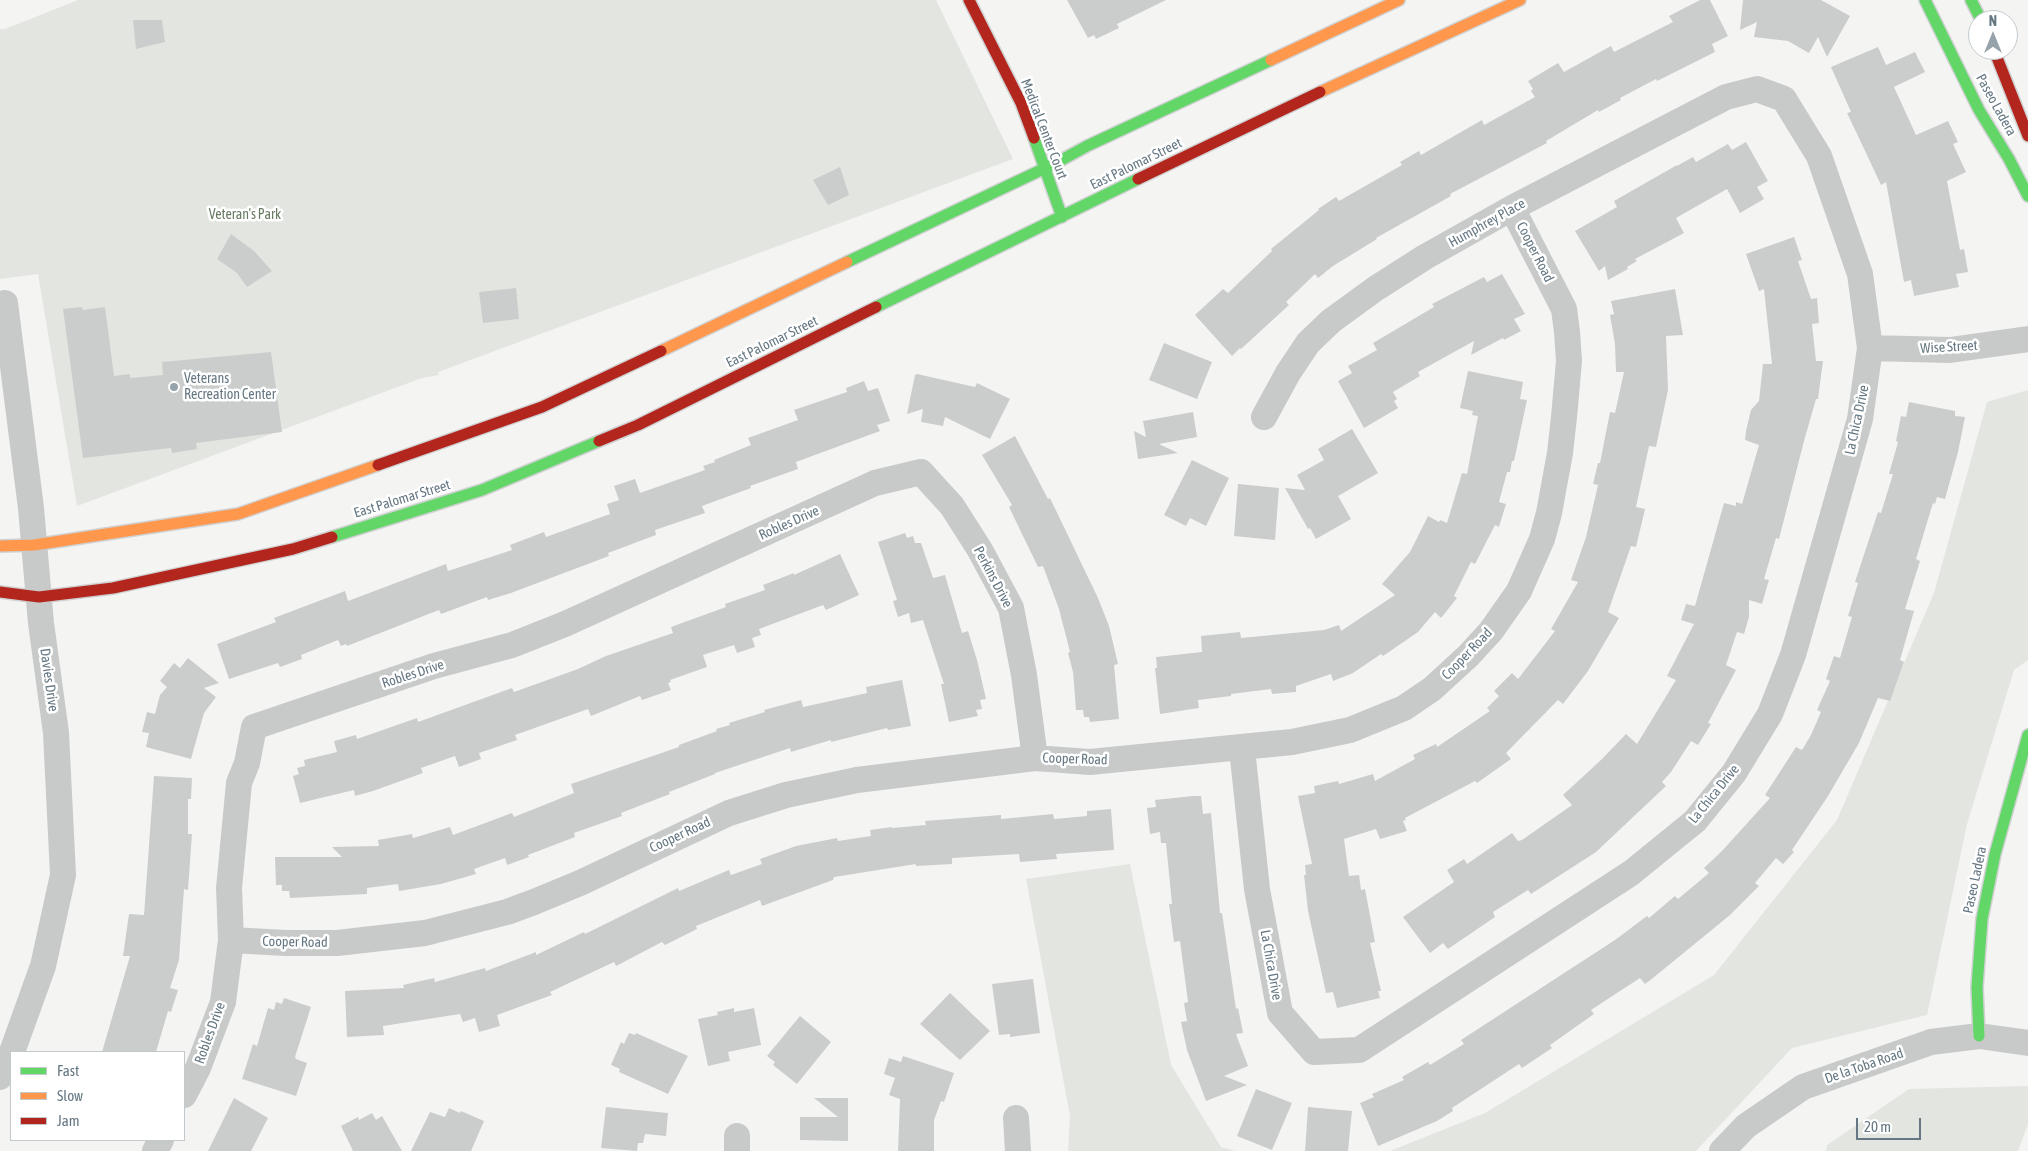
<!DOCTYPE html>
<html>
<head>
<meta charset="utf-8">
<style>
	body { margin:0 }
	#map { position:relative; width:2028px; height:1151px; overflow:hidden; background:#f4f4f3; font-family:"Asap Condensed",sans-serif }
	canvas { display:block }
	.legend { position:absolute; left:10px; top:1051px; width:175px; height:90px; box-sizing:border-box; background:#fff; border:1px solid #c1c9cd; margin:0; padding:6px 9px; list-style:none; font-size:15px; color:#657782 }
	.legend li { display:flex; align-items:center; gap:10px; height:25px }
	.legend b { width:25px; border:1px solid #c1c9cd }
	.north { position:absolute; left:1968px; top:10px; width:50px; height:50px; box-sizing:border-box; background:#fff; border:1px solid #c1c9cd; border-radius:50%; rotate:0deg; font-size:14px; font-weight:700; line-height:20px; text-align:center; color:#657782 }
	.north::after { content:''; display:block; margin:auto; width:18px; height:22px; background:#97a3aa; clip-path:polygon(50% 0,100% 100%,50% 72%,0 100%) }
	.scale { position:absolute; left:1856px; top:1118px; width:65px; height:22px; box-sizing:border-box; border:2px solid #657782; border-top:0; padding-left:6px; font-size:15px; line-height:18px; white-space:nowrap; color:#657782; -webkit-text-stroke:4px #fff; paint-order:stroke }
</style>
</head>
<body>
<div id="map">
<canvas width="2028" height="1151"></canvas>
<ul class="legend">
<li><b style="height:6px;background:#63d668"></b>Fast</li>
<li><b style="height:6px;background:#ff974d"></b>Slow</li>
<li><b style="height:6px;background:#b3261e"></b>Jam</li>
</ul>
<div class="north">N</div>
<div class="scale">20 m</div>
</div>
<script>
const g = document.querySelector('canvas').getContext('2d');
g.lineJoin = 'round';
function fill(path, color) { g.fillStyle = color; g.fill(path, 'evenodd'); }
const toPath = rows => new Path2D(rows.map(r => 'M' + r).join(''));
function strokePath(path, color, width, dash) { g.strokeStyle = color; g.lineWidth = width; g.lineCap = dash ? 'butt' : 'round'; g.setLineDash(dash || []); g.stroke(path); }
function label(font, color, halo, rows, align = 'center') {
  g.font = font + ' "Asap Condensed",sans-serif'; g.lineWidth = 5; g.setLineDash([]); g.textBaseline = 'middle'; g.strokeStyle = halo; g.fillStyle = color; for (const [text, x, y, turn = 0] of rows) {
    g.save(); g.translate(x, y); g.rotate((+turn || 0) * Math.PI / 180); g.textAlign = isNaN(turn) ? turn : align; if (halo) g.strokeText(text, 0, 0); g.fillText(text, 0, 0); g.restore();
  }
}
const green = toPath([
	[78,0,936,0,1013,159,438,372,439,375,422,378,77,506,38,274,0,279,0,29,5,29],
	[2028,390,2028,660,2014,670,1967,824,1927,1015,1792,1048,1696,1151,1390,1151,1485,1113,1714,975,1837,820,1934,593,1987,402],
	[1130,864,1171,1065,1221,1147,1236,1151,1068,1151,1070,1116,1026,879],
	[2028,1086,2028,1124,2018,1151,1826,1151,1827,1145,1909,1089]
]);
const building = toPath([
	[1067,0,1166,0,1117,24,1119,28,1096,39,1094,35,1088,38],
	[1700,0,1710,0,1728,36,1712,44,1715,52,1657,81,1656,79,1620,98,1621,100,1599,112,1598,110,1546,141,1547,143,1450,194,1451,196,1376,238,1377,239,1333,266,1318,278,1315,274,1286,302,1289,305,1241,349,1240,348,1232,356,1195,315,1223,289,1228,293,1272,251,1271,249,1319,210,1318,209,1336,197,1339,201,1402,165,1400,162,1419,151,1421,155,1482,120,1484,125,1535,97,1531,91,1533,89,1528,81,1558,63,1564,72,1611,46,1614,52,1673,22,1669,16],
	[1743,0,1821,0,1850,16,1827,57,1818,37,1809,53,1788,41,1754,37,1757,22,1740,30],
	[133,20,162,20,165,42,136,49],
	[1878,47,1886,65,1915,52,1925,72,1894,87,1916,135,1948,121,1958,142,1953,144,1966,172,1947,181,1960,250,1964,249,1968,272,1956,274,1959,287,1914,296,1911,280,1904,282,1886,182,1881,185,1858,136,1847,113,1851,112,1831,67],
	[1746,142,1768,181,1757,187,1764,199,1740,213,1727,189,1676,218,1684,233,1635,259,1637,261,1627,267,1628,269,1608,280,1605,266,1599,271,1575,231,1617,207,1614,201,1677,165,1677,166,1693,157,1696,162,1728,144,1732,150],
	[840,167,849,195,828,205,813,180],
	[231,234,254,251,272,271,247,287,237,273,217,259],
	[1794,237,1802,260,1798,261,1811,299,1817,298,1819,323,1812,324,1816,361,1823,361,1818,399,1816,399,1804,441,1779,539,1776,538,1764,579,1769,580,1762,604,1749,600,1749,617,1744,634,1737,632,1726,665,1736,670,1708,723,1711,724,1698,745,1691,741,1671,772,1662,782,1666,786,1596,852,1531,894,1528,890,1493,912,1495,917,1448,949,1443,943,1430,953,1403,917,1454,882,1447,870,1464,859,1467,864,1512,833,1518,841,1522,840,1572,805,1563,795,1602,759,1626,734,1637,744,1676,680,1667,676,1694,624,1681,620,1686,604,1695,606,1724,503,1736,506,1736,502,1742,504,1759,445,1745,440,1746,431,1751,410,1759,401,1763,364,1772,364,1764,289,1759,291,1746,254],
	[1502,274,1525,314,1514,319,1521,331,1504,340,1503,338,1471,355,1474,341,1418,372,1420,376,1393,392,1397,399,1394,401,1398,408,1364,428,1338,381,1352,373,1348,366,1377,350,1373,343,1434,307,1432,304,1484,277,1487,282],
	[516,288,519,319,483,323,479,292],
	[1675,289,1683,335,1666,336,1668,390,1656,447,1649,446,1636,507,1645,509,1636,547,1631,546,1608,612,1619,618,1588,671,1563,704,1558,700,1506,753,1511,759,1477,783,1475,781,1405,818,1406,820,1403,821,1407,831,1380,839,1376,829,1344,839,1349,876,1359,875,1361,890,1365,889,1375,942,1370,943,1381,991,1378,991,1380,998,1337,1008,1333,992,1326,993,1308,911,1304,875,1306,875,1305,865,1312,864,1298,796,1315,793,1314,786,1338,781,1339,784,1373,774,1375,781,1415,759,1413,755,1436,744,1437,747,1490,711,1487,708,1499,696,1494,691,1512,673,1518,679,1555,631,1551,629,1578,582,1571,580,1586,537,1598,485,1593,484,1598,463,1600,463,1610,412,1615,413,1624,372,1616,372,1615,344,1610,315,1614,314,1611,301],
	[82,307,83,310,105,307,114,376,130,374,130,378,163,375,162,362,271,352,282,432,196,443,197,449,172,453,171,448,83,458,63,309],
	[1164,343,1212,362,1197,399,1149,380],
	[1468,371,1523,382,1520,399,1527,400,1514,461,1512,461,1510,472,1507,472,1499,502,1506,504,1499,527,1495,525,1475,564,1471,562,1454,596,1457,598,1441,618,1435,612,1418,632,1383,656,1381,654,1353,673,1333,681,1331,674,1296,686,1296,692,1272,694,1271,689,1231,694,1231,696,1198,700,1199,708,1160,714,1155,668,1157,668,1156,657,1202,652,1201,636,1240,632,1241,638,1324,630,1339,625,1341,631,1395,595,1382,584,1410,552,1428,516,1439,522,1440,520,1447,523,1462,473,1467,474,1478,416,1472,415,1473,411,1460,408],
	[917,374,975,387,977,383,1010,399,990,439,945,417,943,426,921,422,923,409,907,414,915,375],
	[864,381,868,391,878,388,890,421,877,425,880,431,796,462,798,469,750,486,751,488,702,506,705,513,655,530,656,535,608,553,609,556,511,593,488,600,487,597,441,614,439,610,347,646,346,644,341,646,338,640,301,655,302,659,280,667,278,663,229,679,217,644,276,622,274,618,345,591,348,601,446,564,448,571,512,550,510,545,544,532,546,537,610,514,607,504,619,500,614,486,635,479,640,493,705,470,703,466,715,462,714,460,751,445,748,438,798,420,794,410,847,392,846,388],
	[1909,402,1955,411,1955,416,1965,417,1958,452,1945,499,1937,497,1935,504,1933,503,1916,559,1920,561,1905,609,1914,611,1900,660,1904,662,1890,701,1878,698,1859,743,1828,796,1792,850,1794,852,1783,864,1776,858,1755,883,1759,886,1730,915,1653,978,1645,984,1640,978,1591,1010,1594,1014,1550,1045,1552,1048,1522,1068,1519,1064,1452,1108,1453,1111,1437,1121,1378,1146,1360,1103,1374,1097,1372,1094,1404,1080,1402,1077,1428,1062,1430,1065,1464,1044,1461,1040,1615,940,1647,916,1649,918,1675,896,1678,899,1709,873,1704,868,1722,851,1770,798,1765,795,1796,747,1802,750,1811,735,1821,712,1817,710,1830,681,1826,679,1834,656,1840,658,1852,617,1848,616,1858,583,1855,582,1878,512,1881,513,1893,474,1889,474,1898,442,1896,441,1901,416,1906,417],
	[1193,412,1197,437,1159,444,1178,453,1138,459,1134,431,1146,437,1143,421],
	[1352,429,1378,473,1338,496,1351,519,1316,539,1310,528,1308,529,1285,488,1305,490,1297,475,1324,460,1318,449],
	[1015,436,1048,499,1050,498,1098,598,1109,626,1118,664,1114,665,1119,719,1090,722,1089,717,1084,717,1083,710,1076,710,1073,672,1068,653,1070,652,1059,609,1043,566,1038,567,1009,507,1012,505,982,455],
	[1192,460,1229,478,1206,526,1190,518,1186,526,1164,515],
	[1238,484,1279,488,1275,540,1234,536],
	[905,533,907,538,913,536,915,543,921,543,933,578,945,575,962,633,968,631,977,660,986,699,980,700,982,709,976,710,978,716,949,722,941,684,944,684,923,620,911,623,909,613,898,617,893,601,897,600,878,542],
	[840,554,859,595,826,610,823,605,759,629,761,635,752,638,755,647,737,653,734,645,703,655,707,667,670,680,671,682,668,683,671,690,642,700,640,696,591,716,588,709,515,735,517,740,479,753,481,759,459,767,455,756,421,768,423,773,373,791,355,796,354,790,300,803,293,776,299,774,297,768,305,766,304,760,337,752,334,741,356,735,357,739,417,718,418,722,512,688,514,692,578,669,606,656,673,633,671,627,726,607,725,604,765,590,763,585,794,573,794,575],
	[188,658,219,683,204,688,216,697,204,713,191,759,146,747,149,733,142,732,147,712,155,714,160,695,167,687,160,681,174,663,180,668],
	[902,680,911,726,888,730,887,728,831,742,831,740,791,752,790,748,715,773,715,774,669,792,670,794,621,813,622,816,574,833,575,837,528,855,529,857,507,865,505,858,474,869,476,874,441,884,399,891,398,884,367,888,367,894,290,898,289,891,282,891,282,885,276,885,275,857,342,857,332,847,379,846,378,840,412,834,413,838,450,827,453,835,512,813,514,817,574,793,571,784,679,747,679,745,717,731,716,729,730,725,729,723,765,712,764,710,801,700,803,707,867,693,866,687],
	[154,776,192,778,191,799,188,799,188,834,192,834,188,890,184,889,179,960,170,988,178,990,171,1012,168,1011,156,1052,102,1052,130,956,123,956,129,914,144,915],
	[1193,796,1201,796,1203,814,1211,813,1220,913,1222,913,1236,1009,1238,1008,1243,1033,1236,1034,1248,1066,1224,1076,1247,1085,1206,1101,1187,1050,1181,1022,1187,1021,1184,1003,1188,1002,1180,941,1174,942,1169,904,1172,904,1166,843,1161,843,1160,832,1150,834,1147,808,1156,807,1155,800],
	[1111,809,1114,850,1056,854,1057,859,1020,862,1019,854,952,858,952,864,916,866,916,864,834,877,833,880,762,906,760,900,696,926,697,929,665,945,662,942,616,966,614,962,550,992,552,995,497,1015,500,1026,479,1032,475,1018,463,1022,460,1014,383,1026,384,1035,347,1037,345,991,404,988,403,985,434,978,435,982,485,968,486,971,536,952,536,955,584,932,585,934,678,888,679,891,729,870,731,875,762,864,760,859,796,846,837,838,838,841,871,836,870,830,892,827,892,828,926,825,925,821,1001,815,1001,819,1053,814,1054,819,1087,816,1087,811],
	[1033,979,1040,1033,1010,1037,1010,1034,999,1035,992,984],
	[950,993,990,1031,960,1060,920,1024],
	[284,998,311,1007,295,1057,296,1059,307,1063,296,1096,242,1079,253,1044,257,1046,268,1008,274,1010,276,1002,282,1004],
	[734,1008,734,1012,754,1008,761,1045,728,1052,730,1061,708,1066,698,1019,718,1015,717,1012],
	[800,1016,831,1042,797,1084,773,1065,775,1062,767,1056],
	[629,1033,635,1035,636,1033,688,1056,668,1094,619,1072,620,1069,611,1065,621,1042,624,1044],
	[903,1056,954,1073,944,1102,941,1101,934,1120,934,1151,898,1151,900,1099,889,1095,895,1078,884,1074,889,1058,901,1062],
	[1256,1089,1292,1103,1272,1150,1237,1136],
	[234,1098,268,1118,251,1151,208,1151],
	[814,1098,848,1098,848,1141,800,1140,800,1117,838,1117],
	[606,1107,668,1113,666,1136,645,1134,643,1143,638,1143,637,1151,601,1148],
	[1308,1107,1352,1111,1348,1151,1305,1151],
	[449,1108,460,1113,461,1111,484,1121,471,1151,411,1151,430,1112,445,1117],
	[372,1113,376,1120,382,1116,402,1151,353,1151,341,1126,358,1117,359,1120]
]);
const street = toPath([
	[5,303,31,508,41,623,56,733,63,875,43,966,12,1052],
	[1870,348,1950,350,2028,339],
	[1242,749,1257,889,1280,1013,1314,1052,1359,1050,1631,873,1695,821,1734,773,1770,714,1793,655,1860,419,1870,348,1860,274,1819,156,1784,99,1757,89,1726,97,1512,208,1425,257,1375,289,1331,321,1308,343,1288,373,1264,417],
	[231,940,286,943,337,943,425,933,507,912,534,902,580,883,729,813,786,795,857,780,1035,758,1090,762,1292,742,1350,730,1404,708,1432,689,1468,656,1491,631,1519,591,1542,539,1549,513,1560,453,1564,417,1569,361,1567,332,1564,309,1512,208],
	[0,1077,11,1054],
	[184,1095,198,1068,223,1002,231,940,229,888,239,783,247,763,254,727,434,666,512,645,565,624,875,483,921,472,952,506,980,550,1011,608,1024,675,1035,758],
	[1016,1118,1018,1151],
	[737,1136,737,1151],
	[155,1151,161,1140],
	[1722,1151,1746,1126,1803,1087,1931,1042,1979,1036,2028,1043]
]);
const fast = toPath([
	[1925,0,1979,110,2009,159,2028,196],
	[1971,0,1981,20],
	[1034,138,1062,217],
	[847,262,1056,163,1087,146,1271,60],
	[876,307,1138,179],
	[332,537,482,490,599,441],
	[1979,1036,1977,987,1982,919,1995,854,2028,735]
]);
const slow = toPath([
	[1271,60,1399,0],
	[1320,92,1520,0],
	[661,351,847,262],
	[0,546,34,545,238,514,378,465]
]);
const jam = toPath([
	[969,0,1021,103,1034,138],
	[1994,50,2028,136],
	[1138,179,1320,92],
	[599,441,638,425,876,307],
	[378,465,542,407,661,351],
	[0,592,39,597,113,588,293,549,332,537]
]);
const markers = [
	[174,387,5,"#97a3aa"]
];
const streetNames = [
	["Paseo Ladera",1996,105,61],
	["Medical Center Court",1044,129,69],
	["East Palomar Street",1136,164,-26],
	["Humphrey Place",1487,223,-29],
	["Cooper Road",1535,252,63],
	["East Palomar Street",772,342,-26],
	["Wise Street",1949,347,-3],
	["La Chica Drive",1857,420,-78],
	["East Palomar Street",402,499,-17],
	["Robles Drive",789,523,-24],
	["Perkins Drive",993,577,62],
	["Cooper Road",1467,654,-46],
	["Robles Drive",413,674,-18],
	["Davies Drive",49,680,82],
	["Cooper Road",1075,759,2],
	["La Chica Drive",1714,794,-51],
	["Cooper Road",680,835,-25],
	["Paseo Ladera",1975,880,-78],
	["Cooper Road",295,942,1],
	["La Chica Drive",1271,965,80],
	["Robles Drive",210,1033,-70],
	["De la Toba Road",1864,1066,-19]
];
const parkNames = [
	["Veteran's Park",245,215]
];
const poiNames = [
	["Veterans",184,379],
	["Recreation Center",184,395]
];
fill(green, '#e3e6e0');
fill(building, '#cbcdcd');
strokePath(fast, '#d0d1d2', 14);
strokePath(slow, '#d0d1d2', 14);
strokePath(jam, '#d0d1d2', 14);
strokePath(street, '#c8caca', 26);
strokePath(fast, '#63d668', 11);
strokePath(slow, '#ff974d', 11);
strokePath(jam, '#b3261e', 11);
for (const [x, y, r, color] of markers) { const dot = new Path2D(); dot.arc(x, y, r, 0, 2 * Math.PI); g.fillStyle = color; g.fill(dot); strokePath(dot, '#fff', 2); }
label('14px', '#657782', '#fff', streetNames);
label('14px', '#697a63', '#fff', parkNames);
label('14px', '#657782', '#fff', poiNames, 'left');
</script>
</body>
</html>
